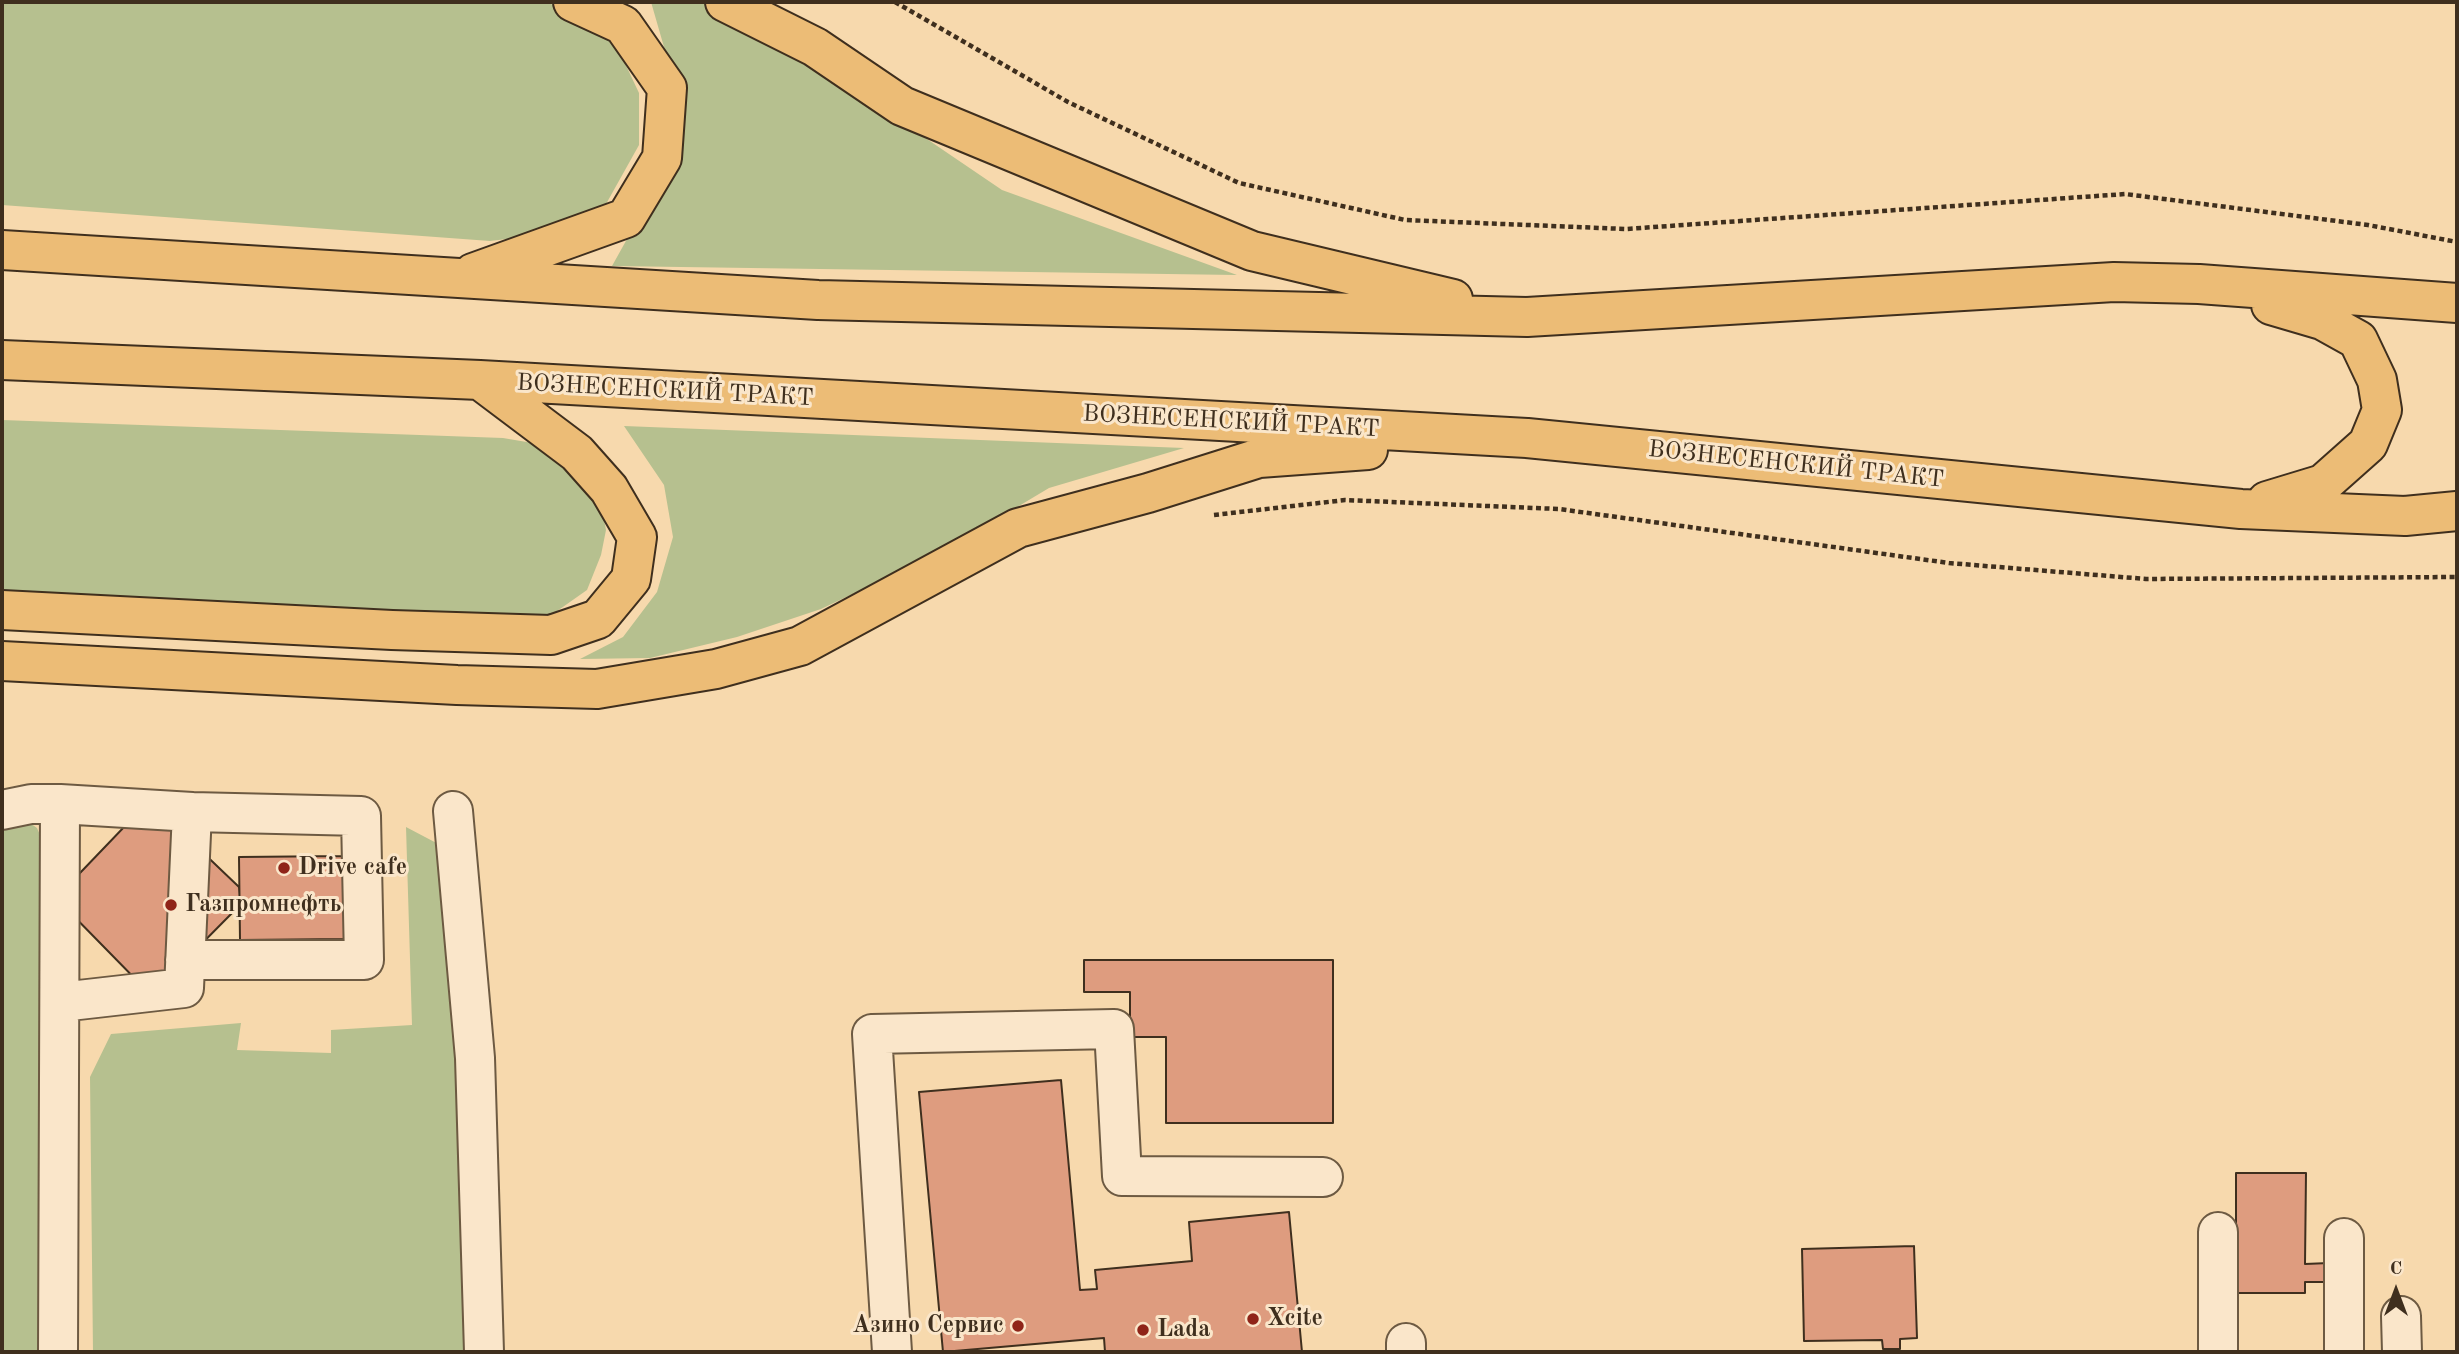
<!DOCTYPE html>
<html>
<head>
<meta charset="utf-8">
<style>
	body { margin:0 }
	#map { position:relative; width:2459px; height:1354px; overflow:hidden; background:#f7d9ad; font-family:"Old Standard TT",serif }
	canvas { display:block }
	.frame { position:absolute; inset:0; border:4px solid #3f2f1e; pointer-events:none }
	.north { position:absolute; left:2361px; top:1256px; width:70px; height:70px; -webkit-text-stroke:5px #fae6ca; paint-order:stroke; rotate:0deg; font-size:19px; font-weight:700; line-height:28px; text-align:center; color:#3f2f1e }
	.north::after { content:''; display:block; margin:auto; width:24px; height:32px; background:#3f2f1e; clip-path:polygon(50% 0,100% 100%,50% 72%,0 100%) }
</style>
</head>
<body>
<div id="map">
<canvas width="2459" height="1354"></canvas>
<div class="frame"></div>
<div class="north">С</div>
</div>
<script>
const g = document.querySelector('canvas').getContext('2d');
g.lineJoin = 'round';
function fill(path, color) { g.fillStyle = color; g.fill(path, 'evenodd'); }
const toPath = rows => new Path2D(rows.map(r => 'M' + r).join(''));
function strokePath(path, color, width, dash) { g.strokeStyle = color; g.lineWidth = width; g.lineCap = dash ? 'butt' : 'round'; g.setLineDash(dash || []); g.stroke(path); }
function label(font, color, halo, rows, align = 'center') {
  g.font = font + ' "Old Standard TT",serif'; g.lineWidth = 6; g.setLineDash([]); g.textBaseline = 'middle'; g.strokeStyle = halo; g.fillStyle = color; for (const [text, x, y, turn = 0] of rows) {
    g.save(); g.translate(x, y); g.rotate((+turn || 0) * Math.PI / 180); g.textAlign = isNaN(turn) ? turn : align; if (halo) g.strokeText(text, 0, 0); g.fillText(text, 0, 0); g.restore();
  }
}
const green = toPath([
	[2,2,545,2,577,13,614,40,639,93,639,145,601,213,548,234,490,241,2,205],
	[651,2,702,2,784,42,1002,190,1237,275,612,266,661,178,677,92],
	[2,420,503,438,556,447,598,488,606,530,601,555,587,590,550,616,510,621,2,593],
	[624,426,1184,448,1049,488,947,549,821,609,737,637,650,658,580,659,623,637,657,592,673,537,664,485],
	[2,812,19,815,37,828,48,854,40,1352,2,1352],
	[406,827,444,847,468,1129,469,1352,93,1352,90,1077,111,1034,241,1023,237,1050,331,1053,331,1030,412,1025]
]);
const building = toPath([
	[149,801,239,887,240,905,151,995,56,898,149,801],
	[346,856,347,939,240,940,239,857,346,856],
	[1084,960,1333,960,1333,1123,1166,1123,1166,1037,1130,1037,1130,992,1084,992,1084,960],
	[1061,1080,1080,1290,1097,1289,1095,1270,1192,1261,1189,1222,1289,1212,1302,1352,1105,1352,1104,1338,943,1352,919,1092,1061,1080],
	[2236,1173,2306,1173,2305,1264,2329,1263,2329,1282,2305,1282,2305,1293,2236,1293,2236,1173],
	[1914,1246,1917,1338,1900,1339,1900,1349,1883,1349,1882,1340,1804,1341,1802,1249,1914,1246]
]);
const path = toPath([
	[895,2,1068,102,1239,183,1405,220,1626,229,2125,194,2368,225,2457,242],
	[1214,515,1345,500,1559,509,1949,563,2146,579,2457,577]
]);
const minor = toPath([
	[2,810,31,804,60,804,192,812,184,988,61,1002],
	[453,811,475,1058,484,1352],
	[185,960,364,960,361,816,192,812],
	[2218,1232,2218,1352],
	[2344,1238,2344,1352],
	[2401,1316,2402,1352],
	[1406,1343,1406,1352],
	[58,1352,60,804],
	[892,1352,872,1034,1114,1029,1122,1176,1323,1177]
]);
const major = toPath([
	[725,2,815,47,902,106,1252,251,1453,299],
	[2,250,818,300,1527,317,2114,282,2199,284,2457,303],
	[473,273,626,218,662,158,667,88,623,25,573,2],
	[2,360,480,380,1527,438,2241,509,2405,516,2457,511],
	[2267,501,2323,484,2368,444,2382,410,2377,380,2358,340,2322,320,2271,305],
	[2,610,392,630,551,635,598,619,631,579,637,537,609,489,577,453,480,380],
	[2,661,457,685,597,689,716,669,800,646,1018,528,1148,493,1259,458,1368,450]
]);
const markers = [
	[284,868,7,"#8f2418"],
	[171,905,7,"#8f2418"],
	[1253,1319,7,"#8f2418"],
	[1018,1326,7,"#8f2418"],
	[1143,1330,7,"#8f2418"]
];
const streetNames = [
	["ВОЗНЕСЕНСКИЙ ТРАКТ",665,391,3],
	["ВОЗНЕСЕНСКИЙ ТРАКТ",1231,422,3],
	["ВОЗНЕСЕНСКИЙ ТРАКТ",1796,465,6]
];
const poiNames = [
	["Drive cafe",298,868],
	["Газпромнефть",185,905],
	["Xcite",1267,1319],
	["Азино Сервис",1004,1326,"right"],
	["Lada",1157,1330]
];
fill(green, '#b6c08f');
fill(building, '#de9c7f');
strokePath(building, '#3f2f1e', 2);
strokePath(minor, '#6d5a42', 42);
strokePath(major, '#3f2f1e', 42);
strokePath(path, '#3f2f1e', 4.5, [5, 3.5]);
strokePath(minor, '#fae6ca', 38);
strokePath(major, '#ecbc76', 38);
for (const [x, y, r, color] of markers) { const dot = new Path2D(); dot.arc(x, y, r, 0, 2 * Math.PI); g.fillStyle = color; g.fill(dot); strokePath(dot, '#fae6ca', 2.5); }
label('24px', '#3f2f1e', '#fae6ca', streetNames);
label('bold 24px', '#3f2f1e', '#fae6ca', poiNames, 'left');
</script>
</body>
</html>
